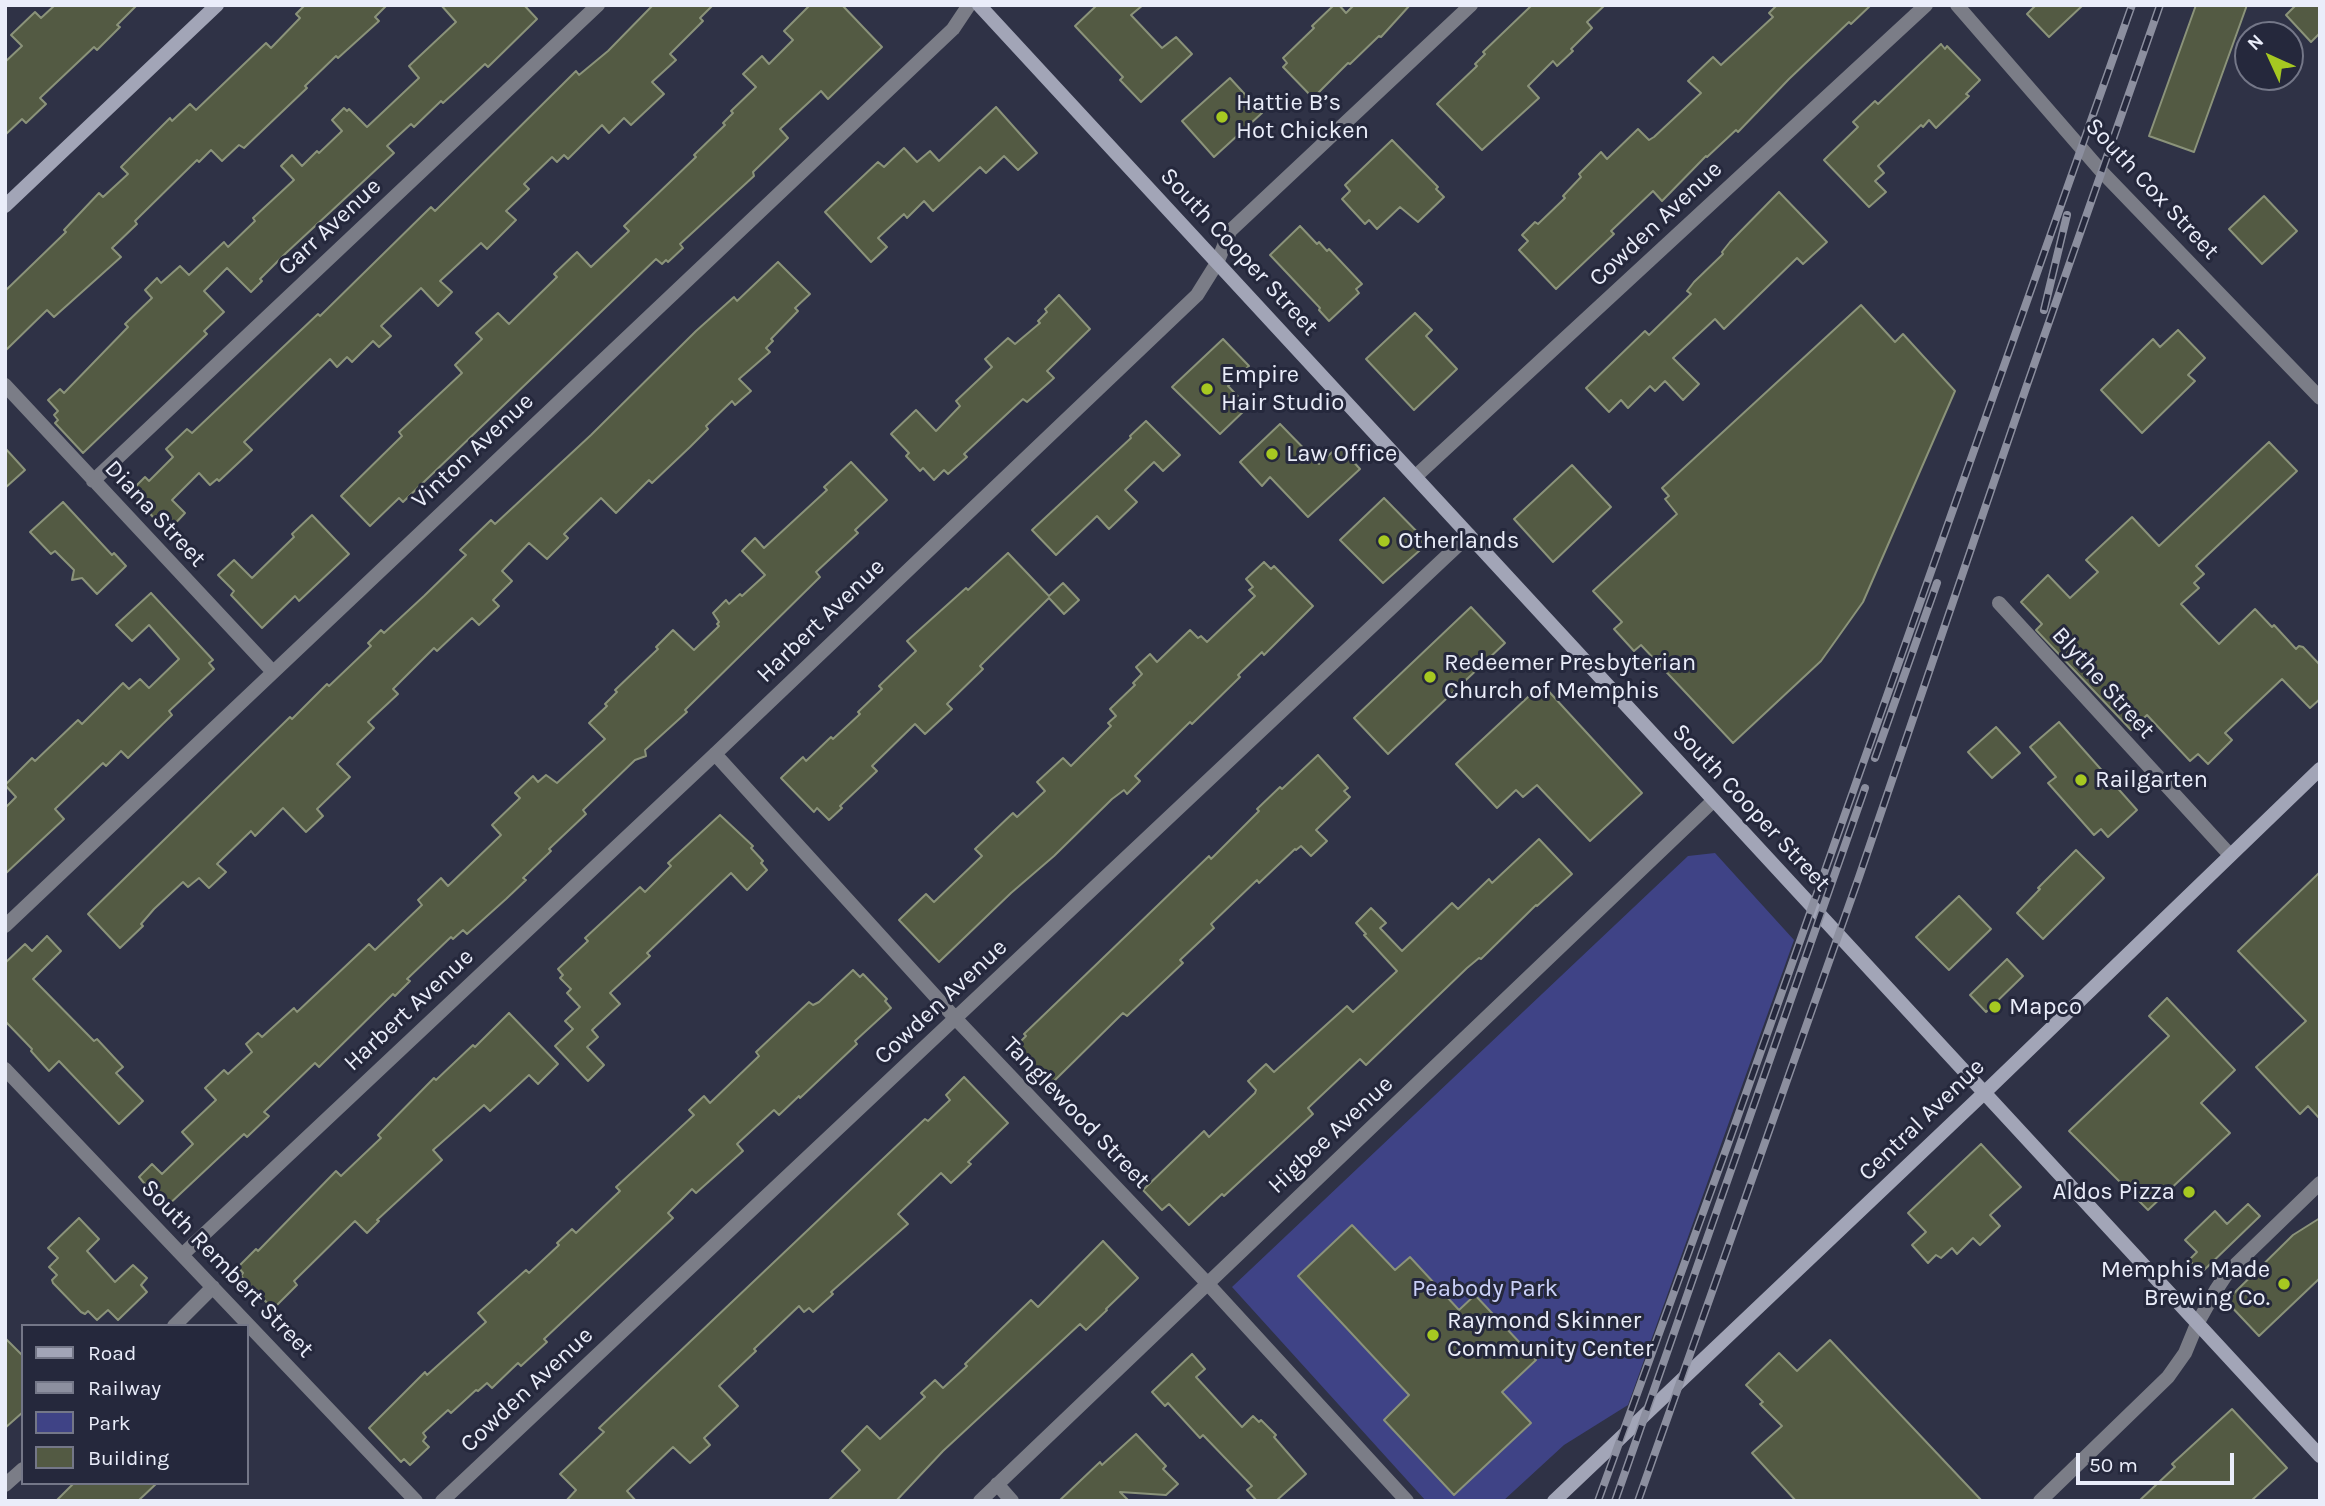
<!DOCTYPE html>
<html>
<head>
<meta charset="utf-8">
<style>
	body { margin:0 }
	#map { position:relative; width:2325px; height:1506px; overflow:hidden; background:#2f3246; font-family:Karla,sans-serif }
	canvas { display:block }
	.frame { position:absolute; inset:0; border:7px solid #eaedfa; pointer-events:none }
	.legend { position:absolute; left:21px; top:1324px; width:228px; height:161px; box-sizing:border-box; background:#25283c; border:2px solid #747788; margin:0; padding:9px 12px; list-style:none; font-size:21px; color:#eaedfa }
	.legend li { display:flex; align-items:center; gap:14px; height:35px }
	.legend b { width:35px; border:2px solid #747788 }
	.north { position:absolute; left:2234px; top:21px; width:70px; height:70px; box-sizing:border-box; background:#25283c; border:2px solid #747788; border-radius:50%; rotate:315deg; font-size:19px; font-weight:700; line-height:28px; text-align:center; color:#eaedfa }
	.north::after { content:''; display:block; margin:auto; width:24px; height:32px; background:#a6c821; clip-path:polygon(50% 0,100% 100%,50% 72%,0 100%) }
	.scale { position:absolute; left:2076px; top:1453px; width:158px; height:32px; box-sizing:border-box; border:4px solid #eaedfa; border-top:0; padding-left:9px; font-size:21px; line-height:24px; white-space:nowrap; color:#eaedfa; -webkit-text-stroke:5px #25283c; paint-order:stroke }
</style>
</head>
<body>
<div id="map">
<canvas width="2325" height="1506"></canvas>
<div class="frame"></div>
<ul class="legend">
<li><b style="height:9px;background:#a2a5b7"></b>Road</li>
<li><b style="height:9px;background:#8c8f9f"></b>Railway</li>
<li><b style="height:19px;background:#3f4386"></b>Park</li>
<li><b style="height:19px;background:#535a43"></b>Building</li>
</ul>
<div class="north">N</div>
<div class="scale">50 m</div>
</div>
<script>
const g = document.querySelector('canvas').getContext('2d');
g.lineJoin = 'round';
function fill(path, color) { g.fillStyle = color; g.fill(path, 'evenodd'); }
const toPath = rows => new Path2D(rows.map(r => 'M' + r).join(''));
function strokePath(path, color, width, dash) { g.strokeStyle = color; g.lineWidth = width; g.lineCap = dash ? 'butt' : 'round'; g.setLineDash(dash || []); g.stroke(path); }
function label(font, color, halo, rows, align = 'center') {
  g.font = font + ' Karla,sans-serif'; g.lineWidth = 6; g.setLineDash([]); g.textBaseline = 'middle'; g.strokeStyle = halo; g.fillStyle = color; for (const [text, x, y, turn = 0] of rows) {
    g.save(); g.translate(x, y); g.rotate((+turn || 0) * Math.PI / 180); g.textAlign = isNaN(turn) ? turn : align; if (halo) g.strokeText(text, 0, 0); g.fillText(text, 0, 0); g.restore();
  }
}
const green = toPath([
	[1715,853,1794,940,1628,1405,1564,1445,1503,1501,1426,1501,1232,1287,1688,856]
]);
const building = toPath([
	[55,5,137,5,117,25,120,27,97,50,94,47,40,98,46,104,26,123,22,119,5,135,5,62,22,46,11,35,35,12,41,18,55,5],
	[305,5,387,5,375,17,379,21,338,58,336,56,305,86,307,88,244,148,239,145,222,161,211,150,199,162,197,160,135,221,137,224,112,248,121,257,54,317,47,310,5,351,5,291,66,232,64,230,99,193,103,197,128,174,121,167,170,118,172,121,190,104,196,110,266,43,271,48,300,18,296,14,305,5],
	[441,5,524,5,537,19,488,67,485,64,454,93,443,103,441,101,414,127,411,124,387,146,394,153,286,253,260,279,262,281,251,292,227,268,204,291,224,312,204,331,207,334,83,453,55,423,58,420,54,415,58,411,48,400,60,389,64,393,128,327,125,324,152,298,145,290,157,278,161,283,180,266,189,275,224,242,228,247,255,221,253,218,294,180,281,166,292,155,302,166,317,151,319,153,342,131,332,120,344,108,347,111,349,109,367,127,419,78,409,66,456,22,441,5],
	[653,5,713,5,700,18,703,21,670,54,676,60,652,82,664,94,631,125,624,118,609,133,602,125,568,159,564,155,557,162,552,157,524,184,529,189,506,211,516,220,487,249,481,243,440,281,452,292,438,306,421,288,381,326,391,336,379,347,373,341,352,362,347,357,337,367,330,359,244,442,252,450,219,481,217,479,210,485,199,473,172,500,185,513,168,531,158,523,131,491,145,477,149,481,173,457,166,449,187,429,192,433,318,314,320,316,431,207,435,211,576,71,579,75,608,51,653,5],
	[810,5,842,5,882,47,828,99,821,91,780,129,788,138,753,172,754,176,680,244,683,248,668,262,666,260,662,264,656,259,403,502,399,498,370,526,341,496,402,436,399,432,462,373,455,365,482,339,476,333,498,313,509,324,557,277,554,274,577,252,591,267,629,231,624,226,696,157,694,155,725,125,723,123,733,113,731,111,756,87,743,74,762,56,769,64,793,40,784,31,810,5],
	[1097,5,1143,5,1131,15,1162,48,1176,37,1192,54,1141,102,1120,80,1123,77,1075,26,1097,5],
	[1334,5,1339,5,1346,13,1354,5,1410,5,1381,37,1379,36,1350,64,1348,63,1313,98,1283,67,1287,63,1283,58,1314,28,1312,26,1334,5],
	[1532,5,1605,5,1587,22,1592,28,1571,49,1573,51,1557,66,1553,61,1528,86,1539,98,1482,150,1437,104,1477,66,1475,64,1485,54,1483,52,1532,5],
	[1777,5,1871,5,1851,24,1849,22,1789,79,1738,132,1736,130,1707,157,1706,156,1662,201,1653,191,1611,231,1614,234,1556,289,1519,250,1528,241,1522,235,1535,222,1538,224,1565,198,1563,196,1581,177,1579,174,1601,152,1607,159,1638,129,1649,140,1654,137,1701,93,1688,81,1713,57,1721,65,1773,17,1769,13,1777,5],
	[2036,5,2083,5,2049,37,2027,14,2036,5],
	[2196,5,2247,5,2194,152,2149,136,2196,5],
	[2296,5,2320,5,2320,33,2311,42,2286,15,2296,5],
	[1941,44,1945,49,1947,46,1980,80,1966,94,1969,96,1936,128,1929,120,1923,127,1921,125,1878,166,1884,173,1875,181,1886,192,1869,207,1824,160,1858,127,1853,122,1875,101,1878,104,1941,44],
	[1230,78,1262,113,1214,157,1182,121,1230,78],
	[996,107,1037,153,1018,170,1004,156,986,173,980,167,933,211,924,201,907,218,904,214,878,238,887,247,871,262,825,212,878,162,884,167,904,148,917,162,930,151,939,161,996,107],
	[1392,140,1438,187,1436,189,1444,197,1418,222,1400,207,1377,229,1369,220,1365,224,1342,199,1350,191,1345,185,1392,140],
	[1779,192,1827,242,1803,264,1797,258,1724,329,1715,319,1673,358,1699,384,1683,400,1665,381,1655,391,1650,386,1628,408,1621,400,1609,412,1586,388,1645,331,1649,335,1691,294,1687,291,1694,282,1723,254,1722,252,1730,242,1779,192],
	[2264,196,2297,231,2262,264,2229,229,2264,196],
	[1300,226,1317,244,1319,242,1327,251,1329,249,1362,284,1356,289,1359,293,1329,321,1319,310,1320,308,1270,255,1300,226],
	[778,262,810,294,795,308,798,311,771,339,773,341,766,348,770,352,739,379,751,391,735,405,732,401,706,426,708,429,690,447,652,483,649,480,616,513,601,498,564,534,568,538,547,559,529,543,502,571,512,581,493,600,499,606,479,625,472,618,437,651,434,648,393,689,398,694,368,722,374,728,337,764,350,777,317,809,323,816,306,832,283,808,255,836,251,831,217,864,226,872,209,888,199,878,188,887,183,882,154,909,141,924,143,926,120,948,88,914,290,717,292,719,327,684,329,686,371,646,368,643,381,630,384,633,424,596,466,555,460,550,491,520,495,524,591,435,696,331,734,297,737,301,778,262],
	[1059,295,1090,329,1047,371,1054,378,1027,402,1023,399,964,454,967,457,948,474,944,470,934,480,923,468,920,471,906,456,909,453,891,434,916,410,936,431,960,406,956,401,992,367,985,359,1008,338,1015,344,1040,323,1038,321,1047,312,1045,309,1059,295],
	[1861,305,1895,342,1903,334,1955,391,1863,602,1821,661,1733,743,1641,645,1634,651,1614,629,1622,622,1593,591,1677,514,1665,499,1669,496,1662,488,1861,305],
	[1415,313,1432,330,1426,336,1457,369,1414,410,1366,359,1415,313],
	[2178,330,2205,358,2188,375,2195,381,2142,433,2101,390,2153,339,2160,347,2178,330],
	[1223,339,1249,366,1228,386,1248,407,1220,434,1172,387,1223,339],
	[1146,421,1180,455,1163,471,1154,462,1125,490,1137,502,1109,529,1097,516,1056,555,1032,530,1131,438,1130,436,1146,421],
	[1280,424,1319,464,1339,446,1360,469,1308,517,1270,477,1262,486,1240,462,1280,424],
	[2269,442,2297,471,2196,566,2204,574,2194,583,2199,588,2181,604,2219,644,2255,609,2272,627,2274,625,2296,649,2299,646,2303,647,2320,665,2320,699,2310,708,2282,679,2225,733,2232,740,2208,764,2198,754,2190,761,2147,715,2131,730,2036,630,2042,624,2021,602,2048,575,2070,598,2098,572,2086,560,2132,517,2159,546,2269,442],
	[5,448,25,470,5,488,5,448],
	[851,462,887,500,855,530,858,533,816,572,820,577,685,710,687,712,645,750,646,756,635,760,583,810,586,814,549,849,551,851,523,878,526,880,506,899,467,934,463,930,453,939,451,937,407,979,410,981,395,996,393,994,319,1067,315,1063,264,1112,269,1116,247,1137,244,1134,165,1208,139,1177,152,1164,162,1174,193,1144,182,1132,216,1100,205,1088,224,1070,228,1074,252,1052,246,1044,258,1033,262,1037,294,1008,297,1012,369,944,375,950,422,905,418,900,441,878,448,886,501,835,492,825,520,798,515,793,533,776,538,782,546,775,557,783,605,739,589,723,607,706,605,704,617,692,615,690,658,649,656,647,673,630,694,650,719,626,717,624,719,622,713,613,726,600,729,604,740,594,742,596,765,575,742,551,755,538,764,548,827,490,824,487,851,462],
	[1572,465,1611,507,1553,562,1514,519,1572,465],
	[1384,498,1428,543,1383,583,1340,540,1384,498],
	[63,502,112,555,114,553,126,566,97,594,82,578,72,580,74,570,55,551,51,554,30,532,63,502],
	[312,515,349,554,299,601,295,596,262,628,231,595,234,591,218,575,234,560,252,578,294,537,292,534,312,515],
	[1008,553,1049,596,1063,583,1079,600,1064,614,1049,598,980,666,983,669,947,704,952,709,925,734,915,724,872,766,877,771,840,806,842,808,829,820,817,808,814,812,781,778,803,757,806,761,831,737,833,739,860,714,858,712,882,689,879,686,916,651,907,641,966,588,968,590,1008,553],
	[1264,562,1271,569,1274,566,1313,606,1264,655,1262,652,1238,675,1240,677,1192,724,1190,722,1135,776,1140,781,1127,794,1124,790,1112,799,1054,856,1011,893,939,962,899,920,926,894,934,902,982,856,975,849,1013,813,1017,817,1045,791,1037,782,1063,758,1071,766,1111,726,1108,723,1116,716,1110,709,1135,685,1133,683,1142,674,1136,667,1150,654,1157,662,1190,630,1198,638,1201,636,1207,642,1255,596,1249,590,1253,587,1246,579,1264,562],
	[151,593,213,660,209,663,214,669,169,711,172,715,128,758,121,751,106,766,103,763,55,809,64,819,5,874,5,808,16,797,5,785,32,758,35,761,78,720,82,724,123,683,129,689,140,679,149,688,179,659,149,625,132,641,116,625,151,593],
	[1471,607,1505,643,1388,754,1354,718,1471,607],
	[1542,684,1642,793,1590,841,1537,785,1523,797,1516,790,1497,808,1456,764,1542,684],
	[2059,722,2137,810,2108,837,2101,829,2094,835,2048,783,2056,777,2030,747,2059,722],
	[1996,727,2020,753,1992,778,1968,752,1996,727],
	[1318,755,1348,788,1344,791,1350,797,1316,830,1327,841,1311,856,1301,846,1296,850,1295,849,1259,883,1257,880,1211,924,1214,928,1180,960,1183,963,1127,1016,1123,1013,1052,1083,1041,1072,1039,1073,1024,1059,1027,1056,1016,1046,1026,1036,1024,1034,1209,856,1211,859,1259,811,1257,809,1280,787,1282,789,1318,755],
	[720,815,753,846,751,848,763,861,761,863,767,870,747,890,731,873,647,953,650,956,610,993,620,1004,592,1030,598,1037,587,1047,604,1065,588,1081,555,1046,573,1029,565,1021,580,1007,567,993,571,989,560,978,563,975,558,969,588,941,585,938,640,887,645,892,671,866,668,863,720,815],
	[1539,839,1572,874,1537,906,1536,905,1481,959,1479,958,1467,968,1366,1065,1360,1059,1308,1108,1313,1114,1224,1196,1222,1194,1189,1225,1169,1204,1162,1210,1143,1190,1204,1131,1209,1137,1255,1093,1256,1090,1248,1081,1266,1064,1274,1072,1347,1006,1353,1012,1397,971,1364,935,1366,934,1356,923,1371,908,1386,923,1380,928,1402,951,1452,903,1458,909,1489,879,1492,883,1539,839],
	[2076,850,2104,878,2043,939,2017,913,2040,889,2038,888,2076,850],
	[2320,872,2320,1119,2308,1106,2300,1114,2256,1067,2306,1021,2238,951,2320,872],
	[1959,896,1991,929,1949,970,1916,937,1959,896],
	[47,936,61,951,33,979,94,1041,97,1039,123,1067,116,1073,143,1101,119,1124,59,1061,49,1071,31,1051,32,1049,5,1021,5,963,25,944,32,951,47,936],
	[2007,959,2023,976,1986,1012,1970,995,2007,959],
	[853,970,860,977,863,974,887,999,885,1001,891,1008,855,1041,857,1044,800,1098,799,1096,779,1115,774,1110,737,1144,743,1151,696,1193,692,1189,668,1213,673,1218,544,1339,547,1342,521,1366,518,1363,492,1388,487,1383,478,1391,476,1390,451,1413,448,1410,423,1433,426,1437,423,1441,429,1447,410,1465,404,1459,401,1462,369,1428,425,1372,427,1375,486,1322,478,1313,526,1270,529,1273,559,1245,557,1243,572,1229,576,1233,620,1191,616,1187,694,1115,689,1110,704,1096,710,1103,759,1056,756,1052,809,1002,813,1005,819,1002,853,970],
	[2167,998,2235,1070,2201,1103,2230,1133,2148,1210,2069,1131,2169,1036,2149,1016,2167,998],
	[509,1013,558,1064,538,1084,529,1075,490,1111,484,1105,433,1150,442,1160,377,1220,379,1221,367,1233,355,1221,294,1281,297,1285,273,1309,241,1276,243,1273,238,1267,256,1249,258,1251,336,1171,341,1176,381,1138,378,1135,434,1078,436,1080,473,1045,475,1047,509,1013],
	[964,1077,1008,1123,968,1162,971,1164,951,1183,941,1173,898,1214,908,1224,831,1292,833,1294,813,1312,809,1308,804,1312,799,1306,754,1349,756,1351,719,1386,738,1406,704,1438,710,1445,690,1463,673,1447,627,1491,636,1501,566,1501,576,1490,560,1474,604,1432,599,1428,925,1119,928,1121,950,1100,946,1095,964,1077],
	[1981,1144,2021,1187,1990,1215,2000,1226,1980,1245,1973,1238,1957,1254,1952,1248,1941,1258,1936,1255,1928,1263,1912,1245,1926,1232,1908,1213,1981,1144],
	[2248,1204,2260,1216,2201,1273,2189,1260,2197,1252,2185,1240,2215,1211,2227,1224,2248,1204],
	[79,1218,99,1239,87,1251,115,1282,133,1265,147,1278,141,1285,147,1292,118,1320,108,1310,97,1320,88,1311,85,1314,81,1312,53,1283,52,1280,57,1275,49,1267,58,1258,48,1248,79,1218],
	[2320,1218,2320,1278,2259,1336,2226,1301,2293,1235,2320,1218],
	[1352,1225,1395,1270,1410,1257,1459,1310,1475,1295,1536,1360,1502,1392,1531,1423,1454,1495,1384,1420,1409,1395,1298,1276,1352,1225],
	[1103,1241,1138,1278,1106,1309,1107,1310,1086,1330,1080,1324,943,1451,896,1501,828,1501,860,1470,842,1451,867,1426,880,1439,925,1397,921,1393,935,1380,943,1388,967,1366,965,1364,1031,1300,1038,1307,1103,1241],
	[5,1338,23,1356,23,1412,5,1428,5,1338],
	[1830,1340,1982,1501,1796,1501,1752,1453,1782,1426,1760,1404,1763,1402,1746,1385,1779,1353,1797,1371,1830,1340],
	[1192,1354,1205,1369,1196,1377,1242,1427,1253,1416,1259,1422,1261,1420,1276,1435,1274,1437,1306,1474,1276,1501,1257,1501,1247,1490,1252,1486,1203,1435,1200,1438,1168,1403,1165,1406,1152,1392,1192,1354],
	[2232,1409,2287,1468,2251,1501,2139,1501,2175,1467,2172,1464,2232,1409],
	[1136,1434,1166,1466,1163,1469,1178,1484,1166,1495,1120,1492,1129,1501,1059,1501,1100,1462,1102,1465,1136,1434],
	[74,1483,157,1483,138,1501,56,1501,74,1483]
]);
const minor = toPath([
	[1957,5,2102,172,2320,398],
	[5,385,273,672],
	[1416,476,1926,5],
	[93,481,598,5],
	[1999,603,2230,855],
	[715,754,956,1019,1207,1283,1407,1501],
	[5,926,953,29,969,5],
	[5,1069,416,1501],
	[182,1255,715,754,1197,295,1217,263,1230,231,1471,5],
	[174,1326,213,1287],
	[997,1484,1012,1501],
	[5,1485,23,1469],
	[442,1501,1469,535],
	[980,1501,1713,801],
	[2040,1501,2168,1377,2185,1353,2197,1324,2216,1290,2228,1272,2320,1183]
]);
const secondary = toPath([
	[979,5,2320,1456],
	[5,206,217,5],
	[1554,1501,1983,1094,2320,769]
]);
const rail = toPath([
	[2044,310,2067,215],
	[1875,758,1937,583],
	[1598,1501,1728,1144,2132,5],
	[1615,1501,1865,788],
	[1638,1501,1859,877,2027,385,2160,5]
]);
const markers = [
	[1222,117,7,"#a6c821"],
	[1207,389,7,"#a6c821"],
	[1272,454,7,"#a6c821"],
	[1384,541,7,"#a6c821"],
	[1430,677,7,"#a6c821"],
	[2081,780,7,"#a6c821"],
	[1995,1007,7,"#a6c821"],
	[2189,1192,7,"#a6c821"],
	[2284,1284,7,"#a6c821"],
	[1433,1335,7,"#a6c821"]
];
const poiNames = [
	["Hattie B’s",1236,103],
	["Hot Chicken",1236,131],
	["Empire",1221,375],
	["Hair Studio",1221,403],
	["Law Office",1286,454],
	["Otherlands",1398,541],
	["Redeemer Presbyterian",1444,663],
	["Church of Memphis",1444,691],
	["Railgarten",2095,780],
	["Mapco",2009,1007],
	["Aldos Pizza",2175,1192,"right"],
	["Memphis Made",2270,1270,"right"],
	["Brewing Co.",2270,1298,"right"],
	["Raymond Skinner",1447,1321],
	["Community Center",1447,1349]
];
const streetNames = [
	["South Cox Street",2152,189,47],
	["Cowden Avenue",1656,224,-43],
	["Carr Avenue",330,227,-43],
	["South Cooper Street",1239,252,47],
	["Vinton Avenue",473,451,-43],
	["Diana Street",155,514,47],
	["Harbert Avenue",821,621,-44],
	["Blythe Street",2103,683,48],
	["South Cooper Street",1751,808,47],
	["Cowden Avenue",941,1002,-43],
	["Harbert Avenue",409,1010,-43],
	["Tanglewood Street",1076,1113,46],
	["Central Avenue",1922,1120,-44],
	["Higbee Avenue",1331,1135,-43],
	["South Rembert Street",227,1269,46],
	["Cowden Avenue",527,1390,-43]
];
const parkNames = [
	["Peabody Park",1485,1289]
];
fill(green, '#3f4386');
fill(building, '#535a43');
strokePath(building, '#8b937a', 2);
strokePath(minor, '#7b7d87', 14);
strokePath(secondary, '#a2a5b7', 14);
strokePath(rail, '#8c8f9f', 8);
strokePath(rail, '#25283c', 5, [16]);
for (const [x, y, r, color] of markers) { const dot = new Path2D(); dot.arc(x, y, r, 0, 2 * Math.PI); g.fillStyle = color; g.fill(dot); strokePath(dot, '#25283c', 2.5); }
label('24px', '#eaedfa', '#25283c', poiNames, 'left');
label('24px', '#eaedfa', '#25283c', streetNames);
label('24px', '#cad0f8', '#25283c', parkNames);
</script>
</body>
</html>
